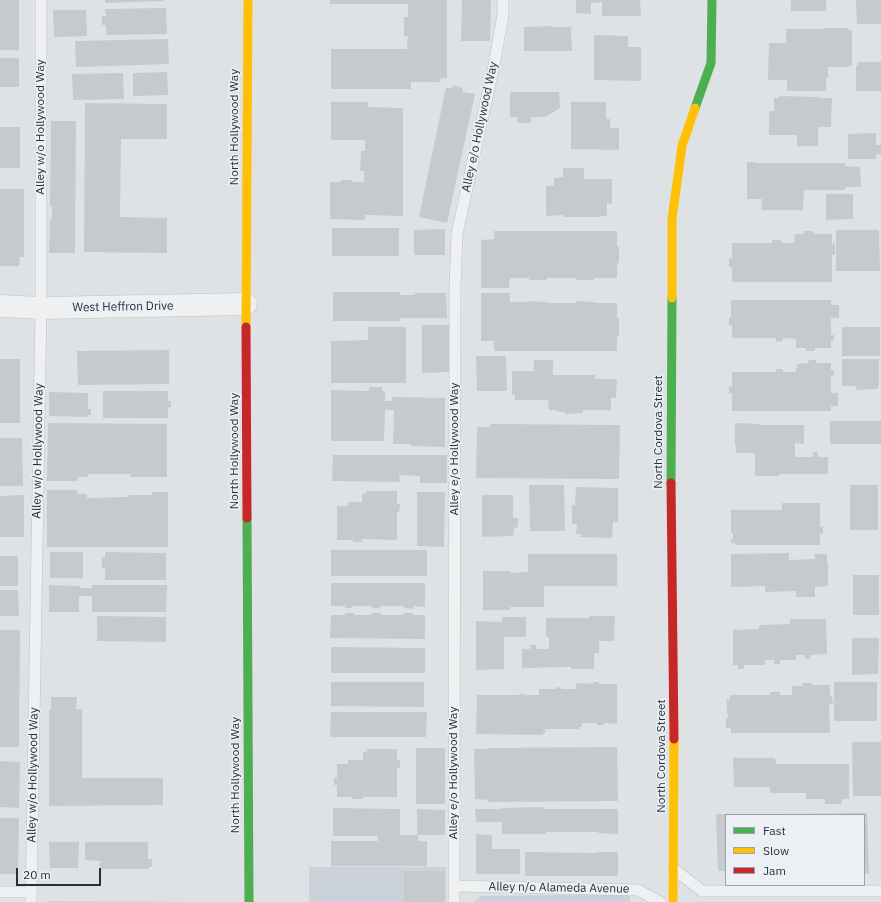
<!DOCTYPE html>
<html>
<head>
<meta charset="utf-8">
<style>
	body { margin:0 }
	#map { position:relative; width:881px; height:902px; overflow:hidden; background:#dfe2e5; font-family:"IBM Plex Sans",sans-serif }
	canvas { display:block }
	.legend { position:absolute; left:725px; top:814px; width:140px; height:72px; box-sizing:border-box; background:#ecf0f5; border:1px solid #9ca3ac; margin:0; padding:5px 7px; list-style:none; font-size:12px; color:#25303f }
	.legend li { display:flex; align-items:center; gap:8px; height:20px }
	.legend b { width:20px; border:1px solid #9ca3ac }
	.scale { position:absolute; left:16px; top:868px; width:85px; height:18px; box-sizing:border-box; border:2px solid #25303f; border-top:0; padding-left:5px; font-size:12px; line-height:14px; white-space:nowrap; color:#25303f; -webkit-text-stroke:3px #ecf0f5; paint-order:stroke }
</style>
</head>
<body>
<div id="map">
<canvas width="881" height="902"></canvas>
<ul class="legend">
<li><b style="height:5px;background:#4caf50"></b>Fast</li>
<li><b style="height:5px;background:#ffc107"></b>Slow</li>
<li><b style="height:5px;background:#c62828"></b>Jam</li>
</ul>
<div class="scale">20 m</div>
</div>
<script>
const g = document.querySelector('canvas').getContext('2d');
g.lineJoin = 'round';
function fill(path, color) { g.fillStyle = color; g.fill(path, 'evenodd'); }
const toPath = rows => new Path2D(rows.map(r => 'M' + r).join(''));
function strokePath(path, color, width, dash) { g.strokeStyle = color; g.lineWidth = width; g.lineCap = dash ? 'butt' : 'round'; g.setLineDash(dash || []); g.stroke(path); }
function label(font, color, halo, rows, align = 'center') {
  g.font = font + ' "IBM Plex Sans",sans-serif'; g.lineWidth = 3; g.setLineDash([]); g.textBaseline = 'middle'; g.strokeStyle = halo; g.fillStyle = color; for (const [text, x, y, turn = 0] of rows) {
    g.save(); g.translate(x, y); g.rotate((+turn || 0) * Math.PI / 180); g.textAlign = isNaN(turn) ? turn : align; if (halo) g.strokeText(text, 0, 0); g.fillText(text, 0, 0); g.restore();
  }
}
const built = toPath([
	[309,867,446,867,446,902,309,902],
	[630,894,630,902,474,902,480,896],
	[48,901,194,902,48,902]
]);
const building = toPath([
	[0,0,19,0,19,50,0,50],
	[105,0,163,0,163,1,105,3],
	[330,0,447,0,447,78,439,79,440,82,411,82,411,89,331,89,331,49,407,49,408,36,404,37,404,17,408,17,408,4,330,4],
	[462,0,491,0,490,41,461,41],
	[576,0,640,0,641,16,602,16,602,2,591,3,591,14,576,13],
	[791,0,826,0,826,11,791,11],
	[856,0,881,0,881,24,857,24],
	[166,8,167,34,106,35,106,25,102,25,102,16,106,16,105,9],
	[53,10,86,10,87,36,54,37],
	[552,26,552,27,571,27,572,51,524,51,524,27],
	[824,28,847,28,848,30,852,30,852,66,848,66,848,67,828,67,828,78,826,78,826,91,787,91,787,80,768,80,769,43,786,43,786,29,824,29],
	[594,35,628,36,628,47,641,47,641,81,594,80],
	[168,39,169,64,76,67,75,41],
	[0,58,19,58,19,87,0,87],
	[857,62,881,62,881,91,856,91,856,66,858,66],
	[167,72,168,95,133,96,133,73],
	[123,73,124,99,73,100,72,74],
	[453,85,463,88,462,92,475,94,447,223,419,217,446,87,452,89],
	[510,92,559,92,560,108,545,117,531,117,531,123,518,123,517,117,510,117],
	[779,96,819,97,819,98,832,98,831,127,818,127,818,146,797,146,797,135,769,135,769,111,774,111,774,98,779,98],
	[331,102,368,102,368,107,403,108,403,216,365,215,365,220,330,219,330,182,341,182,341,180,352,180,352,182,364,182,364,171,360,171,361,151,365,151,365,140,331,140],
	[571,102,606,102,606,119,610,119,610,128,619,128,619,150,571,149],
	[85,103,167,104,167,139,121,139,120,217,167,218,167,253,84,252],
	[51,121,76,121,75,253,49,253,50,219,52,219,52,206,50,207],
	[0,127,20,127,20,168,0,168],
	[876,133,876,145,881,145,881,154,876,154,876,159,848,159,848,134],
	[747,162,754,162,754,163,845,163,845,166,860,167,861,187,845,187,845,190,804,190,803,210,761,210,762,199,747,199],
	[563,168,584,168,584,179,612,179,612,204,607,203,607,216,601,216,601,217,563,217,563,215,546,216,546,186,554,186,554,178,563,177],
	[0,189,24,189,24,257,20,257,19,266,0,266],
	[826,194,853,194,853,219,826,220],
	[332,228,399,228,399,256,332,256],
	[445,229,445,255,414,255,414,230],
	[836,230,879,230,880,271,836,271],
	[494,231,617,231,617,246,619,247,619,263,617,263,617,278,594,278,594,280,577,280,576,278,547,278,547,280,529,280,529,278,510,278,509,288,481,288,481,240,494,239],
	[804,231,813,231,814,234,832,234,832,244,835,243,835,255,832,255,832,282,732,282,732,267,729,267,729,258,732,258,732,243,772,243,772,240,781,240,781,243,794,243,795,234,804,234],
	[333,292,399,292,400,295,415,295,415,293,446,293,447,318,400,318,400,321,333,321],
	[481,293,510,293,510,302,529,302,529,301,547,302,547,303,576,303,576,301,594,302,594,303,617,303,617,318,619,318,619,336,617,335,617,351,494,351,494,341,481,341],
	[731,300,831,300,831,305,839,305,839,318,831,318,831,335,834,335,834,340,831,341,831,348,815,348,815,351,806,351,806,348,796,348,796,339,783,338,783,341,776,342,776,338,732,338,732,325,729,325,729,318,731,317],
	[422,325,449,325,449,372,422,373],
	[368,327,406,327,406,383,331,383,331,341,368,340],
	[842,327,880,327,880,356,842,356],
	[169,350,169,384,78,385,77,351],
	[476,356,506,356,507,391,477,391],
	[0,359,20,359,20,423,0,423],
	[842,359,879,359,879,386,878,387,877,389,856,390,856,386,842,386],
	[534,360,553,360,553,375,595,375,595,379,617,379,616,398,611,398,611,410,583,410,583,413,565,414,565,412,556,411,556,410,549,410,548,400,515,400,515,395,512,395,512,371,534,371],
	[809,360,816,360,816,363,831,363,831,370,834,370,834,375,831,376,831,393,838,393,838,406,831,406,831,411,732,411,732,393,729,393,729,386,732,387,732,372,776,372,775,369,783,369,783,372,796,372,797,364,808,363],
	[369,387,382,387,382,391,385,391,385,401,392,401,392,397,445,398,445,447,411,446,411,444,393,444,394,410,385,410,384,441,331,441,331,390,369,391],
	[103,391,168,391,168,401,171,401,171,407,168,408,168,418,103,418],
	[49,392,88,393,88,409,91,409,91,415,88,415,88,417,49,416],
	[830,421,881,421,881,444,830,444],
	[48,423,167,424,167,477,130,477,130,474,88,474,88,477,78,477,78,481,47,481],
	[735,423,760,424,759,425,804,425,804,444,795,443,795,457,813,457,813,452,818,452,818,457,828,457,828,474,779,474,779,476,755,476,755,453,736,453,736,446,735,446],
	[490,424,620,425,619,479,476,478,477,427,490,427],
	[0,438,22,438,23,486,0,486],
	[333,455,447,455,447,483,420,483,420,476,399,475,400,482,332,481],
	[529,485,564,485,565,531,530,531],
	[850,485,878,485,878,530,850,530],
	[576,487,618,488,618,522,613,522,612,538,580,537,581,534,576,534,577,524,572,524,572,505,575,505],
	[47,490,77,490,77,494,87,494,87,498,129,497,129,495,152,495,152,492,168,492,168,547,47,547],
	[366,491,397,491,397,504,400,504,399,512,397,512,397,540,362,539,362,542,353,542,353,540,337,540,337,506,348,506,348,502,362,502,362,494,366,494],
	[417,492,445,492,444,547,417,546],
	[24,495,24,537,0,537,0,496],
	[482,495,513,495,513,518,518,518,518,527,514,528,513,536,482,537],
	[782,503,820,503,820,527,823,527,823,534,820,534,820,545,735,545,735,543,731,543,731,539,733,539,733,533,731,533,731,510,782,510],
	[331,550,427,550,427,576,331,576],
	[50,552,83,552,83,578,50,578],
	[105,552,166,553,166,580,105,580,105,567,102,568,102,557,105,557],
	[789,553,789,560,815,559,814,554,827,554,827,562,828,562,828,586,815,587,815,597,796,597,796,591,765,592,765,586,731,587,731,554],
	[528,554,617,554,617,586,544,586,544,607,510,607,510,610,483,610,483,571,511,571,511,573,528,572],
	[0,556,18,556,18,586,0,586],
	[853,575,879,575,879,615,853,615],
	[331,583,425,583,425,607,413,606,413,609,404,608,404,606,380,606,380,608,372,608,372,606,352,606,352,608,345,608,345,606,331,606],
	[49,585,80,586,80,588,92,588,92,585,167,585,166,612,92,612,92,596,79,596,79,612,49,612],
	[0,590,18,590,19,616,0,616],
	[345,613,354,613,354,615,372,615,372,613,381,613,381,615,404,615,404,613,413,613,413,615,425,615,425,639,330,638,331,615,345,615],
	[97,616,166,617,166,642,97,641],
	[589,616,615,616,614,641,599,641,599,653,594,653,594,669,571,669,571,667,522,668,522,649,530,649,530,645,536,645,537,649,549,649,549,637,546,637,546,618,589,618],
	[502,617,526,617,526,637,504,637,504,669,476,670,476,621,502,622],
	[790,619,826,619,827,654,810,655,810,659,805,659,805,655,796,655,796,660,780,660,780,664,774,664,774,660,765,660,765,665,744,665,744,669,738,669,738,665,733,665,733,630,759,629,759,625,790,624],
	[0,630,20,630,19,747,0,747],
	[852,638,879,638,878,674,852,675],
	[331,647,425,648,425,673,331,673],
	[331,682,424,682,424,707,331,706],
	[593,682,599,682,599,684,617,684,617,724,604,723,604,725,597,725,597,723,582,723,582,727,579,727,579,729,545,729,545,733,543,733,543,735,476,734,477,695,519,695,519,694,525,694,525,695,539,695,539,689,556,689,556,687,562,688,561,689,576,689,576,683,593,684],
	[834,682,877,682,877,721,834,721],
	[802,683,811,683,812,685,830,685,830,696,832,696,833,704,829,704,830,733,731,733,731,728,726,728,726,719,728,718,726,699,730,700,730,695,770,695,770,692,780,692,780,695,792,695,792,686,802,686],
	[51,697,77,697,76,709,82,709,82,778,163,778,163,805,49,806,49,710,51,710],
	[331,712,427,712,426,737,330,737],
	[852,742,881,742,881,796,853,796],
	[617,747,618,801,488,802,488,800,475,799,474,749,488,749,488,748],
	[416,748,445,748,445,804,416,804],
	[366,749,397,749,397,760,400,760,400,768,397,768,397,797,363,797,363,799,352,799,352,797,337,797,337,785,334,785,334,777,337,778,337,764,348,764,348,760,363,760,363,752,367,752],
	[733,758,775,758,776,764,849,764,849,799,842,799,842,804,825,804,825,799,806,799,806,793,770,793,770,787,734,787],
	[0,761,20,762,19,808,0,807],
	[543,807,544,809,618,809,618,834,598,833,598,832,546,832,546,834,502,834,502,822,476,822,475,809,502,809,502,808],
	[333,808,400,809,400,835,417,835,417,809,445,810,445,835,418,835,418,841,427,841,427,866,331,866,331,841,378,841,378,836,333,836],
	[867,813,869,874,864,873,864,815,784,815,784,814],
	[716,814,726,814,726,871,718,871],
	[0,818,19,818,18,874,0,874],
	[476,834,492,835,492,849,520,849,520,874,476,874],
	[49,842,79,842,78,868,50,868],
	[85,842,148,842,148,859,152,859,152,867,149,867,149,869,101,869,101,867,100,867,99,863,101,863,101,861,85,860],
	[525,852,597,853,597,852,618,852,618,876,525,876],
	[404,871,444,871,445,902,404,902]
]);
const lane = toPath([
	[674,869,702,891,881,891],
	[454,886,638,890,660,902],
	[0,892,31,892],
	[31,902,41,308,41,0],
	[454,902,455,287,457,234,494,65,503,15,503,0]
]);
const street = toPath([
	[0,306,41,308,246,304]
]);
const fast = toPath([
	[695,108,711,63,712,0],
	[671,483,672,298],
	[247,518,249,902]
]);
const slow = toPath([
	[672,298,672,219,682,146,695,108],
	[246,327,248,0],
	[673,902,674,739]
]);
const jam = toPath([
	[246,327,247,518],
	[671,483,674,739]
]);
const streetNames = [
	["Alley w/o Hollywood Way",41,127,-90],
	["North Hollywood Way",235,127,-90],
	["Alley e/o Hollywood Way",480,127,-78],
	["West Heffron Drive",123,307,-1],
	["North Cordova Street",659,432,-90],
	["Alley e/o Hollywood Way",455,449,-90],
	["Alley w/o Hollywood Way",38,451,-89],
	["North Hollywood Way",235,451,-90],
	["North Cordova Street",662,756,-90],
	["Alley e/o Hollywood Way",454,773,-90],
	["Alley w/o Hollywood Way",33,775,-89],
	["North Hollywood Way",236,775,-90],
	["Alley n/o Alameda Avenue",559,888,1]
];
fill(built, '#ccd2d9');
fill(building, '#c7cacd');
strokePath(lane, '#bdc0c3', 12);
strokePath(street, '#bdc0c3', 23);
strokePath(lane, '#eef0f2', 11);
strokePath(street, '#eef0f2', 22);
strokePath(fast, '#4caf50', 9);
strokePath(slow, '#ffc107', 9);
strokePath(jam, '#c62828', 9);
label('12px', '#25303f', '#ecf0f5', streetNames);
</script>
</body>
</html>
